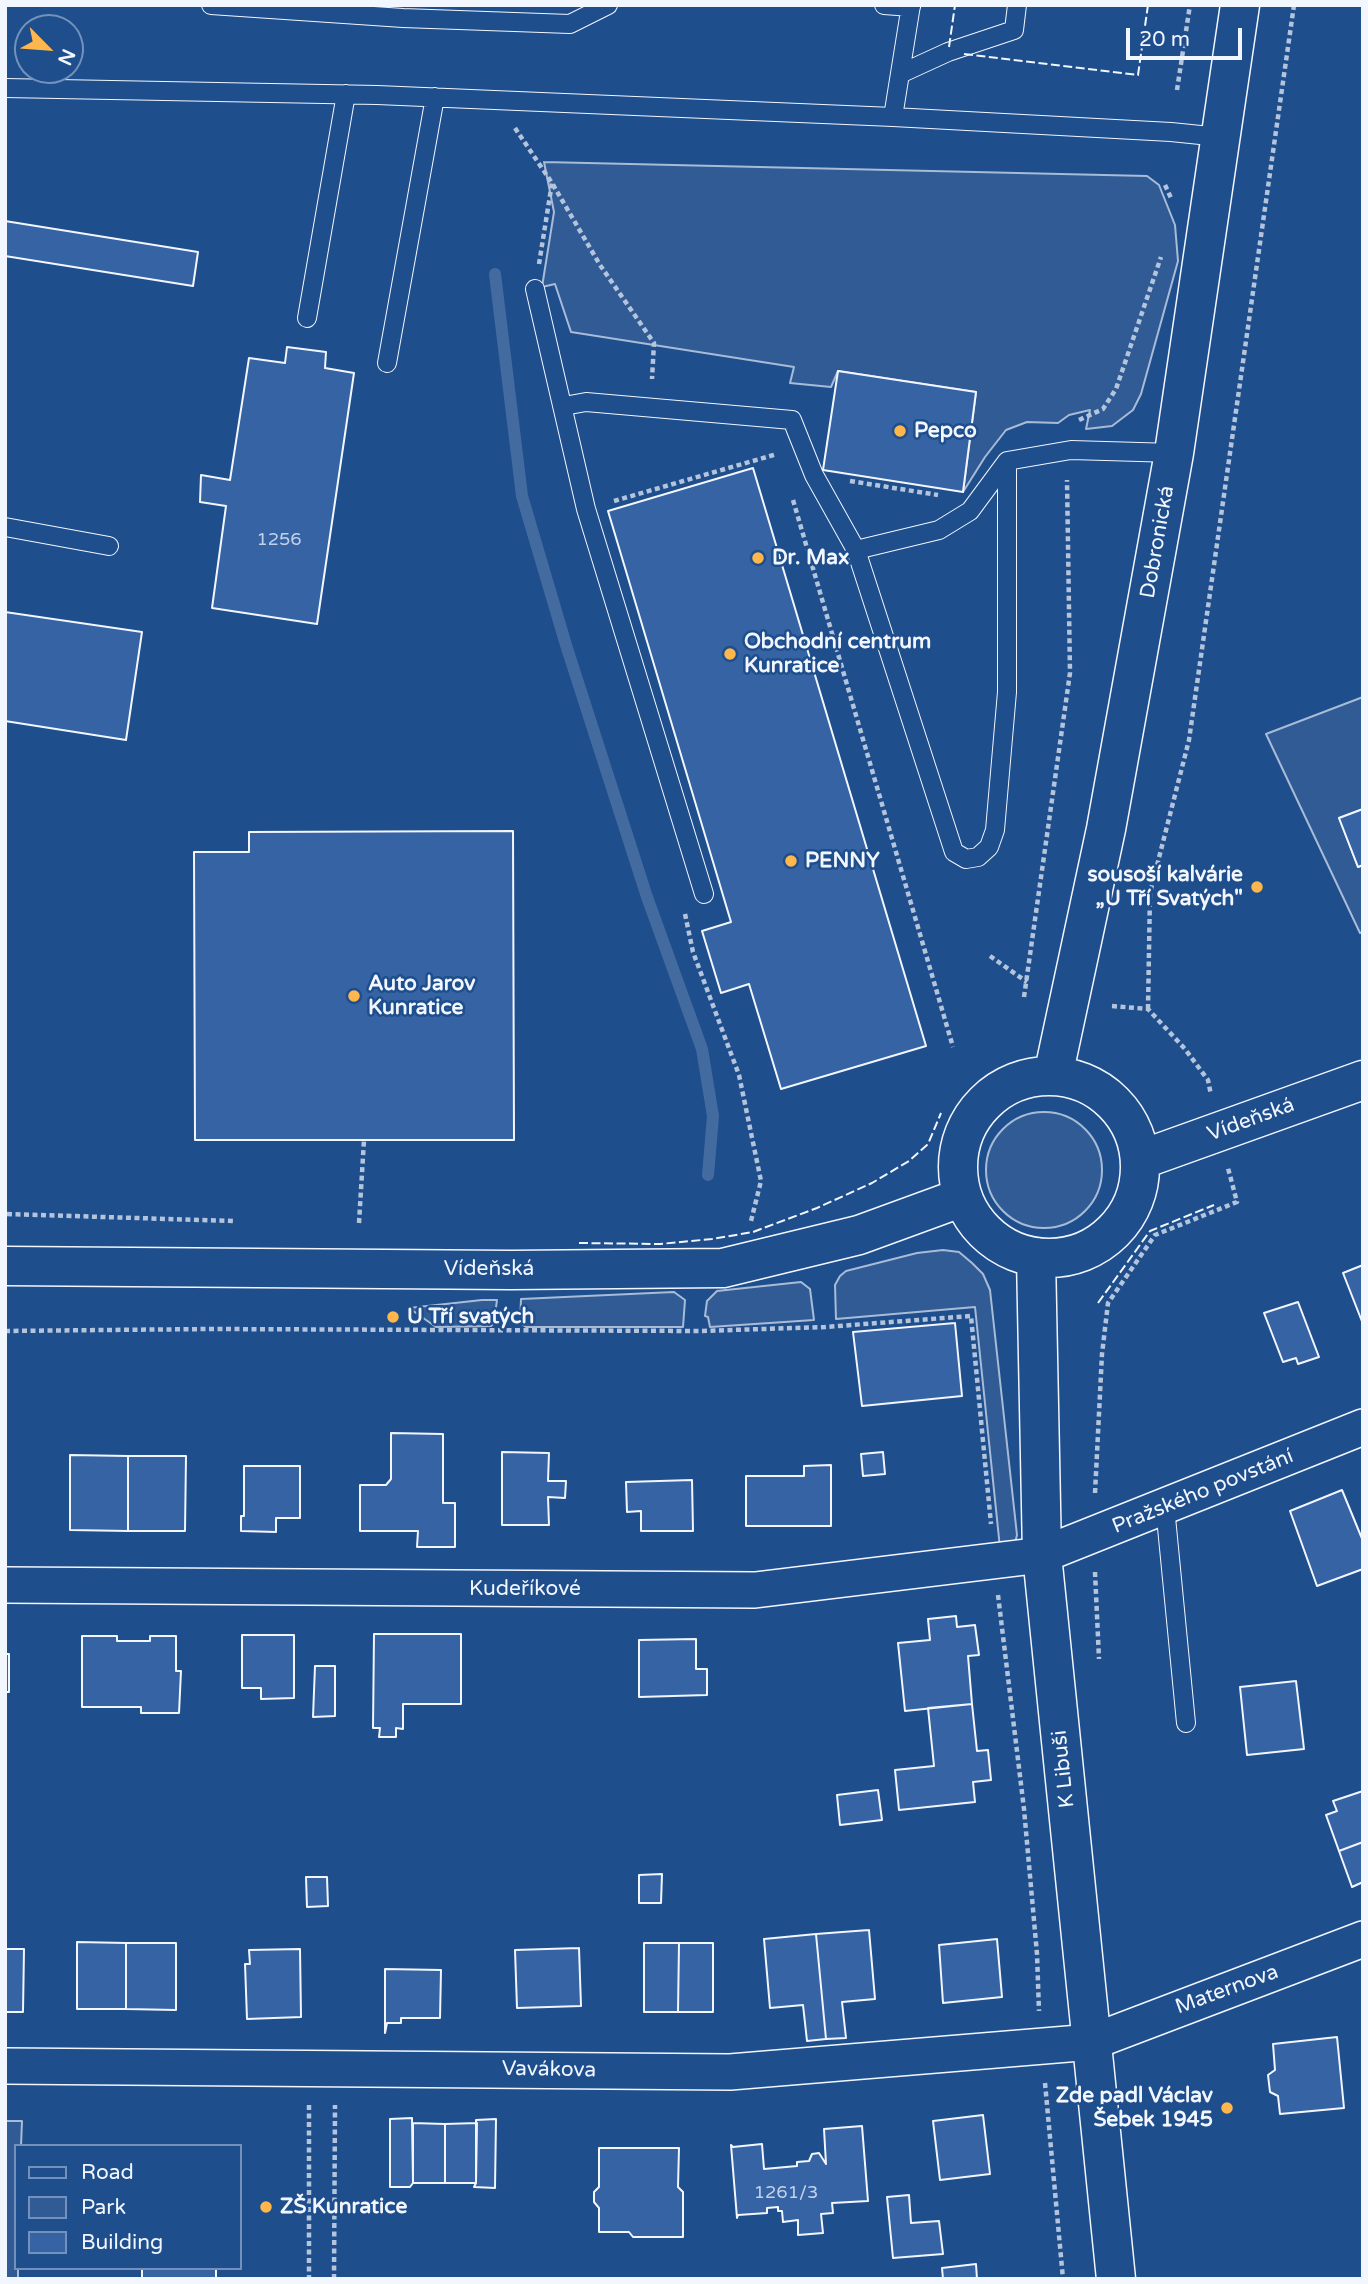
<!DOCTYPE html>
<html>
<head>
<meta charset="utf-8">
<style>
	body { margin:0 }
	#map { position:relative; width:1368px; height:2284px; overflow:hidden; background:#1f4e8c; font-family:"Varela Round",sans-serif }
	canvas { display:block }
	.frame { position:absolute; inset:0; border:7px solid #f2f6ff; pointer-events:none }
	.legend { position:absolute; left:14px; top:2144px; width:228px; height:126px; box-sizing:border-box; background:#1f4e8c; border:2px solid #7391ba; margin:0; padding:9px 12px; list-style:none; font-size:21px; color:#f2f6ff }
	.legend li { display:flex; align-items:center; gap:14px; height:35px }
	.legend b { width:35px; border:2px solid #7391ba }
	.north { position:absolute; left:14px; top:14px; width:70px; height:70px; box-sizing:border-box; background:#1f4e8c; border:2px solid #7391ba; border-radius:50%; rotate:115deg; font-size:19px; font-weight:700; line-height:28px; text-align:center; color:#f2f6ff }
	.north::after { content:''; display:block; margin:auto; width:24px; height:32px; background:#ffb74d; clip-path:polygon(50% 0,100% 100%,50% 72%,0 100%) }
	.scale { position:absolute; left:1126px; top:28px; width:116px; height:32px; box-sizing:border-box; border:4px solid #f2f6ff; border-top:0; padding-left:9px; font-size:21px; line-height:24px; white-space:nowrap; color:#f2f6ff; -webkit-text-stroke:5px #1f4e8c; paint-order:stroke }
</style>
</head>
<body>
<div id="map">
<canvas width="1368" height="2284"></canvas>
<div class="frame"></div>
<ul class="legend">
<li><b style="height:9px;background:#1f4e8c"></b>Road</li>
<li><b style="height:19px;background:#305b95"></b>Park</li>
<li><b style="height:19px;background:#3563a3"></b>Building</li>
</ul>
<div class="north">N</div>
<div class="scale">20 m</div>
</div>
<script>
const g = document.querySelector('canvas').getContext('2d');
g.lineJoin = 'round';
function fill(path, color) { g.fillStyle = color; g.fill(path, 'evenodd'); }
const toPath = rows => new Path2D(rows.map(r => 'M' + r).join(''));
function strokePath(path, color, width, dash) { g.strokeStyle = color; g.lineWidth = width; g.lineCap = dash ? 'butt' : 'round'; g.setLineDash(dash || []); g.stroke(path); }
function label(font, color, halo, rows, align = 'center') {
  g.font = font + ' "Varela Round",sans-serif'; g.lineWidth = 5; g.setLineDash([]); g.textBaseline = 'middle'; g.strokeStyle = halo; g.fillStyle = color; for (const [text, x, y, turn = 0] of rows) {
    g.save(); g.translate(x, y); g.rotate((+turn || 0) * Math.PI / 180); g.textAlign = isNaN(turn) ? turn : align; if (halo) g.strokeText(text, 0, 0); g.fillText(text, 0, 0); g.restore();
  }
}
const green = toPath([
	[544,162,1147,176,1159,185,1175,225,1178,261,1141,394,1133,410,1112,426,1086,429,1090,410,1069,415,1058,423,1027,422,1006,430,985,457,963,492,976,392,838,371,831,387,790,383,794,367,571,332,555,284,542,287,554,212,544,162],
	[1363,697,1363,809,1339,818,1358,867,1363,865,1363,932,1360,933,1266,734,1363,697],
	'986 1170a58 58 0 1 1 116 0a58 58 0 1 1-116 0Z',
	[943,1250,959,1252,972,1263,983,1274,990,1290,1017,1535,1015,1543,1000,1548,975,1307,836,1319,835,1285,840,1276,846,1271,917,1253,943,1250],
	[801,1282,810,1289,814,1320,710,1327,708,1317,705,1316,707,1301,717,1291,801,1282],
	[674,1292,685,1300,683,1327,526,1327,520,1323,521,1299,674,1292],
	[482,1300,497,1300,494,1323,491,1326,436,1327,409,1308,482,1300],
	[5,2121,22,2121,21,2146,16,2146,16,2268,18,2268,18,2279,5,2279,5,2121]
]);
const stream = toPath([
	[495,274,522,496,566,645,647,897,702,1049,713,1116,708,1175]
]);
const building = toPath([
	[5,221,198,252,193,286,5,256,5,221],
	[287,347,326,352,325,368,354,373,317,624,212,608,226,506,200,502,201,475,230,480,249,358,285,363,287,347],
	[838,371,976,392,963,492,823,470,838,371],
	[753,468,926,1046,781,1089,749,984,721,993,702,931,731,922,608,511,753,468],
	[5,612,142,632,126,740,5,721,5,612],
	[1363,809,1363,865,1358,867,1339,818,1363,809],
	[513,831,514,1140,195,1140,194,852,249,852,249,832,513,831],
	[1363,1265,1363,1324,1343,1273,1363,1265],
	[1298,1302,1319,1357,1298,1364,1296,1358,1283,1362,1264,1313,1298,1302],
	[955,1323,962,1396,862,1406,853,1332,955,1323],
	[391,1433,443,1434,443,1503,455,1503,455,1547,417,1547,418,1531,360,1531,360,1485,386,1485,391,1479,391,1433],
	[502,1452,549,1453,548,1481,566,1481,565,1498,548,1497,549,1525,502,1525,502,1452],
	[883,1452,885,1474,863,1476,861,1454,883,1452],
	[70,1455,128,1456,128,1531,70,1530,70,1455],
	[128,1456,186,1456,185,1531,128,1531,128,1456],
	[831,1465,831,1526,746,1526,746,1476,804,1476,804,1466,831,1465],
	[244,1466,300,1466,300,1518,276,1518,276,1532,241,1531,241,1516,244,1516,244,1466],
	[692,1480,693,1531,641,1531,641,1511,627,1512,626,1482,692,1480],
	[1342,1490,1363,1541,1363,1569,1317,1586,1290,1511,1342,1490],
	[956,1616,957,1627,975,1625,979,1655,968,1656,972,1704,905,1711,898,1643,930,1640,928,1619,956,1616],
	[374,1634,461,1634,461,1704,403,1704,403,1729,396,1728,396,1737,379,1737,380,1728,373,1728,374,1634],
	[242,1635,294,1635,294,1698,261,1699,261,1688,242,1688,242,1635],
	[82,1636,117,1636,117,1641,150,1641,150,1636,176,1636,176,1671,181,1671,179,1713,141,1713,141,1707,82,1707,82,1636],
	[696,1639,696,1669,707,1669,707,1695,639,1697,639,1640,696,1639],
	[5,1654,9,1654,9,1692,5,1692,5,1654],
	[315,1666,335,1666,335,1716,313,1717,315,1666],
	[1296,1681,1304,1749,1247,1755,1240,1687,1296,1681],
	[972,1704,977,1751,988,1750,991,1780,973,1782,975,1802,899,1810,895,1770,934,1766,928,1708,972,1704],
	[878,1790,882,1820,840,1825,837,1795,878,1790],
	[1363,1791,1363,1842,1339,1851,1326,1815,1337,1811,1333,1801,1363,1791],
	[1363,1842,1363,1882,1352,1887,1339,1851,1363,1842],
	[662,1874,661,1903,639,1903,639,1875,662,1874],
	[306,1877,327,1877,328,1906,307,1907,306,1877],
	[869,1930,875,1999,842,2002,846,2038,826,2039,816,1934,869,1930],
	[816,1934,826,2039,807,2041,803,2005,770,2008,764,1939,816,1934],
	[997,1939,1002,1997,943,2003,939,1945,997,1939],
	[77,1942,126,1943,126,2009,77,2009,77,1942],
	[126,1943,176,1943,176,2010,126,2009,126,1943],
	[644,1943,679,1943,678,2012,644,2012,644,1943],
	[679,1943,713,1943,713,2012,678,2012,679,1943],
	[579,1948,581,2006,517,2008,515,1950,579,1948],
	[5,1949,24,1949,23,2012,5,2012,5,1949],
	[300,1949,301,2017,247,2019,245,1964,250,1964,249,1950,300,1949],
	[385,1969,441,1970,440,2018,401,2018,401,2023,387,2023,385,2033,385,1969],
	[1337,2037,1344,2108,1280,2114,1278,2096,1270,2092,1268,2075,1275,2070,1273,2044,1337,2037],
	[983,2115,990,2174,940,2180,933,2121,983,2115],
	[412,2118,413,2183,410,2187,390,2187,390,2119,412,2118],
	[496,2119,495,2188,474,2187,476,2183,476,2120,496,2119],
	[413,2123,445,2124,445,2183,413,2183,413,2123],
	[477,2123,476,2183,445,2183,445,2124,477,2123],
	[862,2126,868,2201,832,2203,833,2213,821,2214,823,2233,798,2235,798,2220,783,2222,782,2211,778,2211,778,2207,767,2208,767,2213,738,2215,737,2218,731,2145,733,2147,762,2144,764,2169,797,2166,797,2162,809,2161,812,2154,819,2153,826,2164,824,2129,862,2126],
	[599,2148,679,2148,678,2187,683,2192,683,2237,633,2237,629,2232,599,2232,599,2208,594,2202,594,2192,599,2187,599,2148],
	[909,2195,911,2223,939,2221,943,2254,893,2258,887,2197,909,2195],
	[976,2264,977,2279,943,2279,942,2268,976,2264],
	[142,2268,216,2268,216,2279,142,2279,142,2268]
]);
const path = toPath([
	[1177,90,1190,5],
	[515,128,552,183,600,265,654,343,652,379],
	[1165,185,1171,198],
	[539,264,552,183],
	[1079,420,1103,409,1116,389,1161,257],
	[850,481,938,495],
	[793,500,953,1047],
	[614,501,777,454],
	[685,914,693,952,739,1075,761,1181,751,1221],
	[990,956,1027,982],
	[1024,997,1070,673,1067,480],
	[1112,1006,1148,1009,1185,1049,1208,1080,1211,1095],
	[1148,1009,1150,893,1189,740,1294,5],
	[7,1214,233,1221],
	[359,1223,364,1140],
	[5,1331,210,1329,701,1331,825,1327,971,1316,991,1524],
	[1095,1493,1102,1354,1108,1303,1155,1235,1237,1202,1228,1168],
	[1095,1572,1099,1659],
	[998,1595,1024,1809,1037,1954,1039,2011],
	[1045,2083,1063,2279],
	[309,2105,309,2279],
	[334,2279,335,2105]
]);
const lane = toPath([
	[211,5,403,18,570,24,608,5],
	[884,5,911,7],
	[900,74,948,52,1014,30,1017,5],
	[5,88,377,95,893,117,1171,132,1220,137],
	[893,117,911,5],
	[535,289,586,509,704,894],
	[307,318,346,94],
	[387,363,435,97],
	[564,406,586,402,792,420,814,475,856,550,954,852,966,859,978,857,989,847,995,830,1007,692,1007,461],
	[5,527,109,546],
	[856,550,939,530,970,511,1007,461,1071,450,1174,453],
	[1165,1507,1186,1723]
]);
const street = toPath([
	[5,1585,755,1590,1042,1555,1363,1427],
	[5,2066,730,2072,1092,2042,1363,1939]
]);
const secondary = toPath([
	[1053,1076,1106,829,1174,453,1240,5],
	'958 1167a91 91 0 1 1 182 0a91 91 0 1 1-182 0Z',
	[1140,1160,1363,1080],
	[1036,1257,1042,1555,1116,2279],
	[5,1266,511,1270,723,1268,859,1235,963,1197]
]);
const fence = toPath([
	[949,47,955,5],
	[964,54,1138,75,1148,5],
	[579,1243,660,1244,712,1239,753,1232,817,1208,872,1183,909,1161,928,1144,941,1113],
	[1098,1303,1150,1231,1214,1205]
]);
const markers = [
	[900,431,7,"#ffb74d"],
	[758,558,7,"#ffb74d"],
	[730,654,7,"#ffb74d"],
	[791,861,7,"#ffb74d"],
	[1257,887,7,"#ffb74d"],
	[354,996,7,"#ffb74d"],
	[393,1317,7,"#ffb74d"],
	[1227,2108,7,"#ffb74d"],
	[266,2207,7,"#ffb74d"]
];
const numberNames = [
	["1256",279,540],
	["1261/3",786,2193]
];
const poiNames = [
	["Pepco",914,431],
	["Dr. Max",772,558],
	["Obchodní centrum",744,642],
	["Kunratice",744,666],
	["PENNY",805,861],
	["sousoší kalvárie",1243,875,"right"],
	["„U Tří Svatých\"",1243,899,"right"],
	["Auto Jarov",368,984],
	["Kunratice",368,1008],
	["U Tří svatých",407,1317],
	["Zde padl Václav",1213,2096,"right"],
	["Šebek 1945",1213,2120,"right"],
	["ZŠ Kunratice",280,2207]
];
const streetNames = [
	["Dobronická",1158,542,-80],
	["Vídeňská",1251,1120,-20],
	["Vídeňská",489,1269],
	["Pražského povstání",1203,1492,-22],
	["Kudeříkové",525,1589],
	["K Libuši",1064,1769,-96],
	["Maternova",1227,1990,-20],
	["Vavákova",549,2070,1]
];
fill(green, '#305b95');
strokePath(green, '#a8bbd7', 2);
strokePath(stream, '#446ba0', 12);
fill(building, '#3563a3');
strokePath(building, '#f2f6ff', 2);
strokePath(lane, '#f2f6ff', 20);
strokePath(street, '#f2f6ff', 38);
strokePath(secondary, '#f2f6ff', 41);
strokePath(path, '#b3c4dc', 4.5, [5, 3.5]);
strokePath(lane, '#1f4e8c', 18);
strokePath(street, '#1f4e8c', 35);
strokePath(secondary, '#1f4e8c', 38);
strokePath(fence, '#f2f6ff', 2, [9, 3.5]);
for (const [x, y, r, color] of markers) { const dot = new Path2D(); dot.arc(x, y, r, 0, 2 * Math.PI); g.fillStyle = color; g.fill(dot); strokePath(dot, '#1f4e8c', 2.5); }
label('18px', '#c3d1e8', null, numberNames);
label('bold 21px', '#f2f6ff', '#1f4e8c', poiNames, 'left');
label('21px', '#f2f6ff', '#1f4e8c', streetNames);
</script>
</body>
</html>
